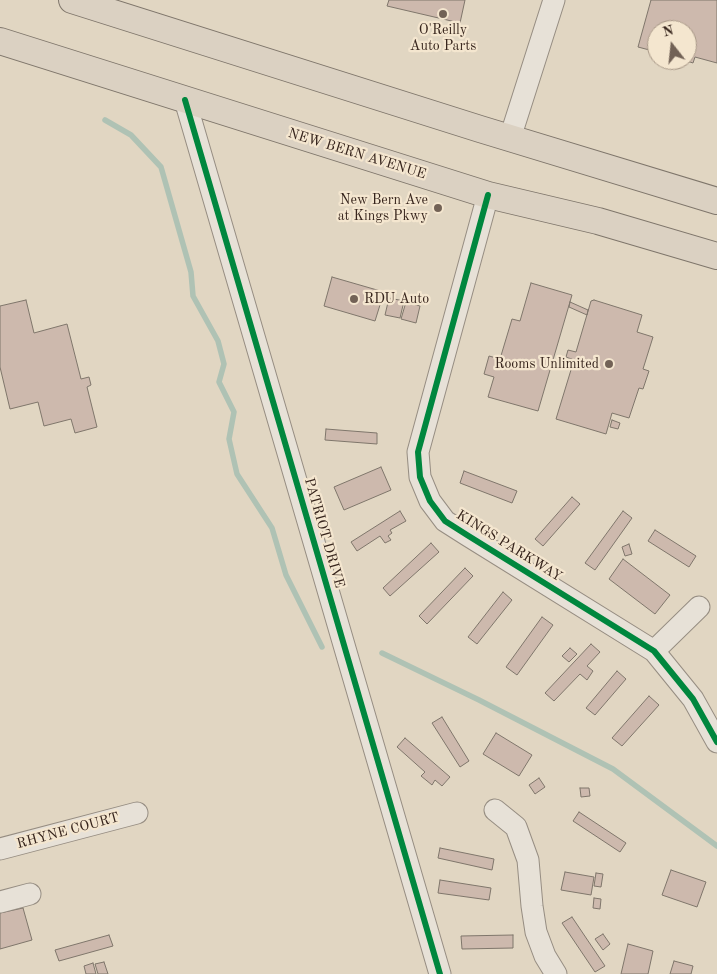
<!DOCTYPE html>
<html>
<head>
<meta charset="utf-8">
<style>
	body { margin:0 }
	#map { position:relative; width:717px; height:974px; overflow:hidden; background:#e1d6c2; font-family:"Old Standard TT",serif }
	canvas { display:block }
	.north { position:absolute; left:647px; top:20px; width:50px; height:50px; box-sizing:border-box; background:#f4e6cf; border:1px solid #a89887; border-radius:50%; rotate:344deg; font-size:14px; font-weight:700; line-height:20px; text-align:center; color:#36241c }
	.north::after { content:''; display:block; margin:auto; width:18px; height:22px; background:#726256; clip-path:polygon(50% 0,100% 100%,50% 72%,0 100%) }
</style>
</head>
<body>
<div id="map">
<canvas width="717" height="974"></canvas>
<div class="north">N</div>
</div>
<script>
const g = document.querySelector('canvas').getContext('2d');
g.lineJoin = 'round';
const toPath = rows => new Path2D(rows.map(r => 'M' + r).join(''));
function strokePath(path, color, width, dash) { g.strokeStyle = color; g.lineWidth = width; g.lineCap = dash ? 'butt' : 'round'; g.setLineDash(dash || []); g.stroke(path); }
function fill(path, color) { g.fillStyle = color; g.fill(path, 'evenodd'); }
function label(font, color, halo, rows, align = 'center') {
  g.font = font + ' "Old Standard TT",serif'; g.lineWidth = 4.5; g.setLineDash([]); g.textBaseline = 'middle'; g.strokeStyle = halo; g.fillStyle = color; for (const [text, x, y, turn = 0] of rows) {
    g.save(); g.translate(x, y); g.rotate((+turn || 0) * Math.PI / 180); g.textAlign = isNaN(turn) ? turn : align; if (halo) g.strokeText(text, 0, 0); g.fillText(text, 0, 0); g.restore();
  }
}
const stream = toPath([
	[105,120,131,135,161,167,191,272,193,296,218,341,224,364,219,382,234,412,229,439,237,474,272,528,286,575,322,647],
	[382,653,479,700,613,769,717,846]
]);
const building = toPath([
	[389,0,465,0,460,23,387,6,389,0],
	[651,0,717,0,717,63,695,57,693,63,684,60,687,60,687,30,657,30,657,52,638,47,651,0],
	[332,277,384,292,375,321,324,306,332,277],
	[531,283,572,295,538,411,488,397,494,377,484,374,489,356,500,359,512,319,520,321,531,283],
	[389,298,404,301,400,318,385,315,389,298],
	[26,300,34,333,67,324,81,379,89,377,91,385,87,387,97,427,75,433,71,419,44,426,38,402,10,409,0,367,0,306,26,300],
	[594,300,642,315,637,332,653,337,643,369,649,371,643,389,639,388,629,418,612,413,606,434,556,419,574,360,566,357,568,350,576,352,591,301,594,300],
	[406,302,420,306,416,323,401,319,406,302],
	[570,302,588,310,587,315,569,307,570,302],
	[612,420,620,423,618,429,610,427,612,420],
	[326,429,377,433,377,444,325,440,326,429],
	[381,467,391,490,344,510,334,487,381,467],
	[464,471,517,491,512,503,460,483,464,471],
	[572,497,580,504,543,546,535,539,572,497],
	[400,511,406,521,390,530,392,533,388,536,391,540,385,543,380,536,357,551,351,542,400,511],
	[623,511,632,518,595,570,585,563,623,511],
	[655,530,696,556,689,567,648,541,655,530],
	[431,543,439,552,390,596,383,588,431,543],
	[629,544,632,554,625,556,622,547,629,544],
	[623,559,670,595,655,614,609,579,623,559],
	[465,568,473,576,427,624,419,616,465,568],
	[503,592,512,600,477,644,468,637,503,592],
	[542,617,553,625,517,675,506,667,542,617],
	[591,644,600,652,587,666,593,671,587,680,580,674,554,701,545,693,591,644],
	[570,648,577,654,569,662,562,656,570,648],
	[617,671,626,679,595,715,586,708,617,671],
	[649,696,659,705,622,746,612,738,649,696],
	[442,717,469,761,460,767,432,723,442,717],
	[496,733,532,755,519,776,483,754,496,733],
	[405,738,450,777,442,786,435,780,432,785,421,776,425,772,397,747,405,738],
	[539,778,545,787,535,794,529,785,539,778],
	[580,788,589,788,590,796,581,797,580,788],
	[579,812,626,843,620,852,573,821,579,812],
	[440,848,494,859,492,870,438,858,440,848],
	[671,870,706,882,697,907,662,895,671,870],
	[565,872,594,877,591,895,561,890,565,872],
	[596,873,603,874,601,887,594,886,596,873],
	[440,880,491,888,489,900,438,893,440,880],
	[594,898,601,899,600,909,593,908,594,898],
	[23,908,32,940,0,949,0,913,23,908],
	[572,917,605,966,595,972,562,923,572,917],
	[603,934,610,944,603,950,595,939,603,934],
	[109,935,113,946,59,961,55,950,109,935],
	[513,935,513,948,462,949,461,936,513,935],
	[628,944,653,951,648,974,621,974,628,944],
	[674,961,693,966,691,974,670,974,674,961],
	[104,962,108,974,98,974,95,964,104,962],
	[93,963,96,974,86,974,84,966,93,963]
]);
const minor = toPath([
	[185,100,440,974],
	[510,138,554,0],
	[488,195,418,452,420,477,430,501,445,521,467,535,654,651,693,699,717,742],
	[654,651,699,607],
	[495,810,516,827,528,860,532,906,536,932,545,956,556,974],
	[0,849,137,813],
	[0,902,30,894]
]);
const major = toPath([
	[72,0,480,129,717,201],
	[0,41,488,195,598,221,717,256]
]);
const cycleway = toPath([
	[185,100,440,974],
	[488,195,418,452,420,477,430,501,445,521,467,535,654,651,693,699,717,742]
]);
const markers = [
	[443,14,5,"#726256"],
	[438,208,5,"#726256"],
	[354,299,5,"#726256"],
	[609,364,5,"#726256"]
];
const poiNames = [
	["O'Reilly",443,30,"center"],
	["Auto Parts",443,46,"center"],
	["New Bern Ave",428,200],
	["at Kings Pkwy",428,216],
	["RDU Auto",364,299,"left"],
	["Rooms Unlimited",599,364]
];
const streetNames = [
	["NEW BERN AVENUE",357,154,17],
	["PATRIOT DRIVE",324,533,74],
	["KINGS PARKWAY",509,546,32],
	["RHYNE COURT",68,831,-15]
];
strokePath(stream, '#afc2b4', 5.5);
fill(building, '#cdb9ad');
strokePath(building, '#7f766b', 1);
strokePath(minor, '#968d82', 23);
strokePath(major, '#7f766b', 28);
strokePath(minor, '#e7e1d7', 21);
strokePath(major, '#dbd1c2', 26);
strokePath(cycleway, '#00873e', 6);
for (const [x, y, r, color] of markers) { const dot = new Path2D(); dot.arc(x, y, r, 0, 2 * Math.PI); g.fillStyle = color; g.fill(dot); strokePath(dot, '#f4e6cf', 2); }
label('14px', '#36241c', '#f4e6cf', poiNames, 'right');
label('14px', '#36241c', '#f4e6cf', streetNames);
</script>
</body>
</html>
